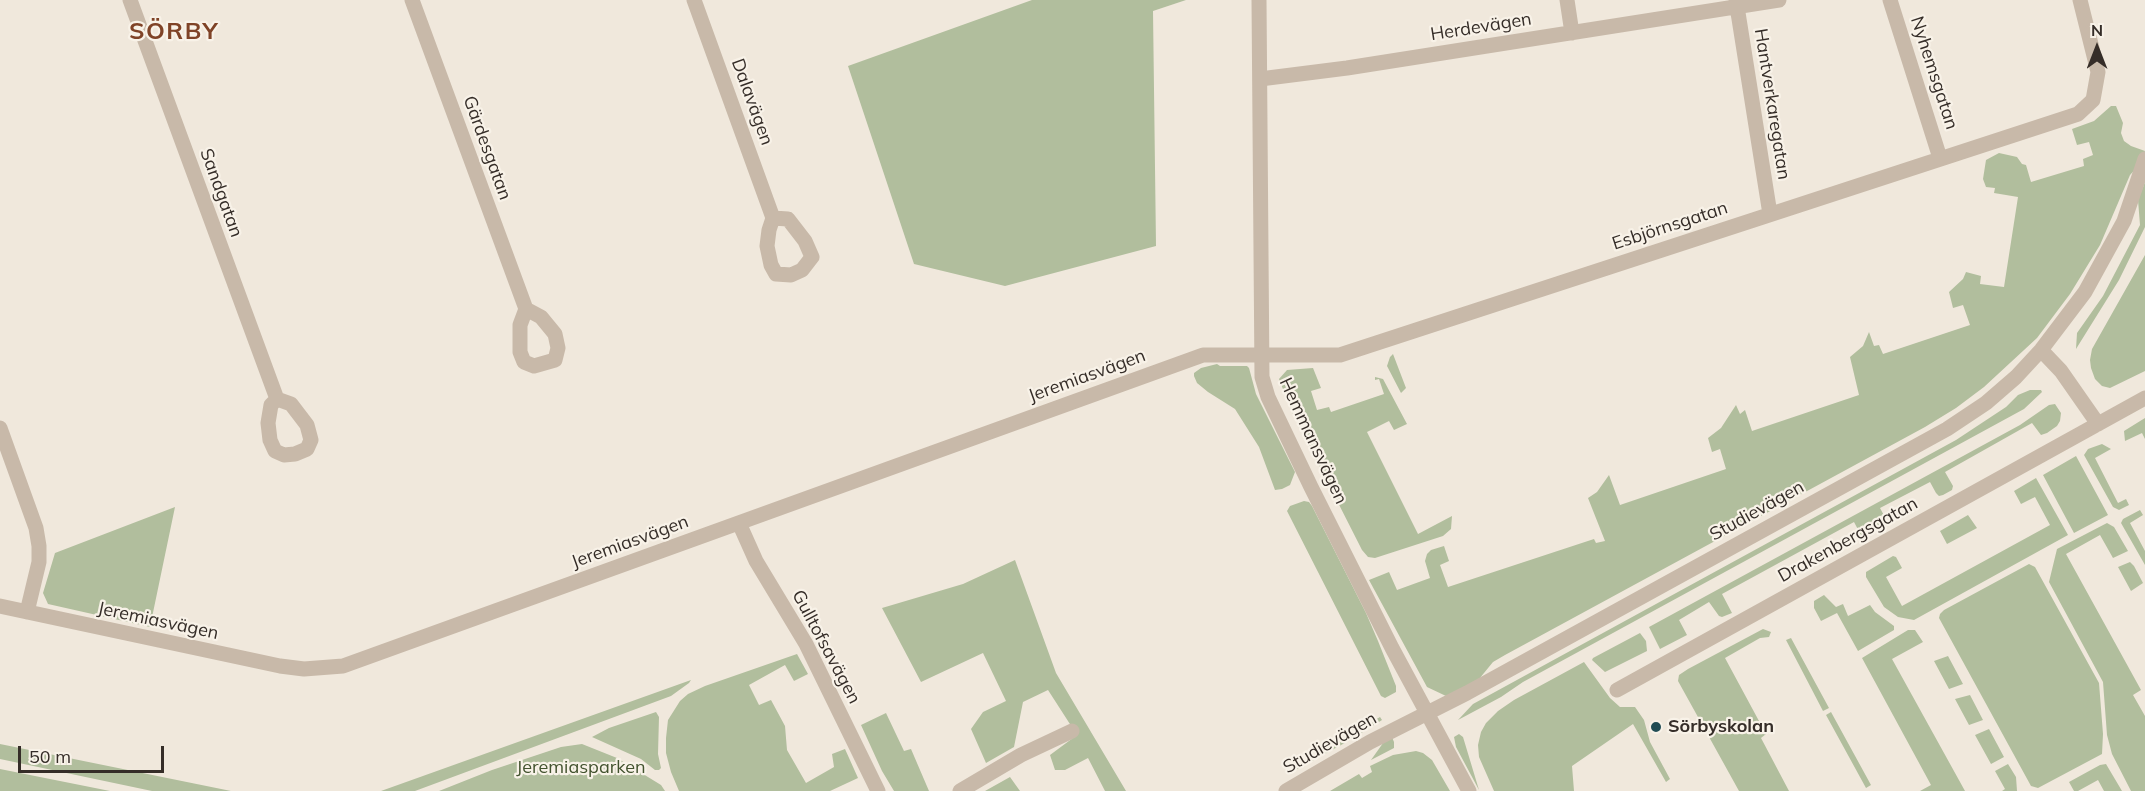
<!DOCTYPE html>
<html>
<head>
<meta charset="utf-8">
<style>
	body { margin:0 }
	#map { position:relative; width:2145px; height:791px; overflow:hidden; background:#f0e8dc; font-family:Mulish,sans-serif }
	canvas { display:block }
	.north { position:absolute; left:2067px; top:18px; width:60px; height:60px; -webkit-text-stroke:4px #f8f2e8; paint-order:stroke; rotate:0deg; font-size:16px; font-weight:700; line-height:24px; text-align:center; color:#352d28 }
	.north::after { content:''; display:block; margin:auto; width:21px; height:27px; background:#352d28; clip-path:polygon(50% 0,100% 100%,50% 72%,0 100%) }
	.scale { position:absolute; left:18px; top:746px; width:146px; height:27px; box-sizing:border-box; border:3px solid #352d28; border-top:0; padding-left:8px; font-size:18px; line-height:21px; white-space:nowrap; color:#352d28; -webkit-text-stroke:4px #f8f2e8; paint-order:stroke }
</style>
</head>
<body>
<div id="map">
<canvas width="2145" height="791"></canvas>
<div class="north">N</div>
<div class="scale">50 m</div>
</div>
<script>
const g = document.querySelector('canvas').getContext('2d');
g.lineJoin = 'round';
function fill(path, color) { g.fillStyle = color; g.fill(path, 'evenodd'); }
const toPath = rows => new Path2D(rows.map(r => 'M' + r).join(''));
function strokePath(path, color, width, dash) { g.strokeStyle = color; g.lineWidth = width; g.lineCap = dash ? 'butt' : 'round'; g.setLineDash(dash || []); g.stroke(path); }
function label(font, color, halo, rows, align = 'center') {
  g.font = font + ' Mulish,sans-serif'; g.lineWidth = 4.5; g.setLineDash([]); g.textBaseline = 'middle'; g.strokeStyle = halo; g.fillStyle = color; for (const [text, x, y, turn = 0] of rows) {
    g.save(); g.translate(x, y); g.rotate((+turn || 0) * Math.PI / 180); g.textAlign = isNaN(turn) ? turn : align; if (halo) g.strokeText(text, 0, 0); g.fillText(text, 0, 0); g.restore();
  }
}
const green = toPath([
	[1032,0,1186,0,1153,11,1156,246,1005,286,914,264,848,66],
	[2111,106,2116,106,2123,123,2121,133,2124,141,2131,146,2145,151,2141,163,2130,175,2100,245,2070,294,2037,338,1984,387,1956,408,1925,427,1505,655,1493,662,1475,684,1446,696,1427,687,1369,580,1389,572,1397,590,1430,578,1425,561,1427,554,1431,550,1444,546,1449,561,1440,565,1448,587,1594,539,1596,543,1605,541,1588,498,1597,492,1609,475,1620,505,1726,469,1720,449,1712,452,1708,438,1721,428,1736,405,1740,414,1745,410,1752,431,1859,395,1850,357,1863,346,1869,332,1874,346,1879,345,1883,354,1970,325,1963,305,1953,308,1949,292,1963,279,1966,272,1981,276,1980,284,2004,287,2018,197,1994,193,1995,188,1986,187,1983,179,1986,160,1999,153,2017,157,2022,164,2026,165,2031,182,2084,166,2083,159,2093,155,2089,142,2077,145,2072,129,2094,121],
	[2145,182,2145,227,2119,280,2076,349,2077,333,2103,296,2140,225,2138,200],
	[2145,255,2145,371,2110,388,2102,386,2095,379,2091,368,2090,360,2092,349],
	[1393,354,1406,388,1401,393,1387,366,1390,357],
	[1217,364,1220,366,1247,366,1249,368,1256,394,1295,472,1290,485,1282,489,1275,490,1259,447,1235,409,1208,392,1197,383,1194,376,1194,373,1201,368],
	[1313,368,1321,388,1311,391,1317,410,1329,407,1331,412,1384,394,1379,379,1375,380,1375,377,1383,379,1407,424,1394,430,1389,421,1367,432,1418,534,1452,516,1451,529,1443,536,1375,558,1368,557,1362,550,1292,412,1279,379,1287,370],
	[2030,390,2041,390,2042,392,2024,409,1523,682,1501,697,1458,720,1473,704,1956,440,2006,407,2018,395],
	[2055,404,2061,413,2060,421,2057,426,2047,433,2041,435,2032,423,1945,472,1953,486,1952,490,1943,495,1939,496,1936,493,1930,482,1880,508,1888,523,1863,539,1854,522,1722,594,1732,613,1722,617,1719,616,1709,602,1679,620,1687,635,1660,649,1649,627,2020,425,2049,405],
	[2145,418,2145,439,2142,433,2125,441,2124,431],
	[2102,444,2111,449,2095,458,2118,503,2126,499,2129,505,2119,510,2113,507,2084,455,2088,449],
	[2076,456,2108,515,2074,533,2043,475],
	[2036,478,2068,535,1914,620,1898,617,1884,607,1866,577,1866,572,1893,556,1896,557,1902,568,1886,577,1902,606,2050,525,2035,497,2021,504,2014,491],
	[1304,501,1309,502,1312,506,1366,613,1378,641,1396,686,1396,692,1385,698,1381,696,1287,511,1290,506],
	[175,507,150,627,48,604,43,593,55,553],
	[2140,510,2143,515,2130,523,2145,551,2145,565,2121,523,2123,519],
	[1968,515,1977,528,1947,544,1940,531],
	[2107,523,2114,527,2128,551,2113,558,2100,535,2066,554,2141,690,2133,695,2145,716,2145,791,2131,791,2112,754,2107,735,2103,682,2049,582,2057,549],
	[1015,560,1056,673,1126,791,1105,791,1088,758,1065,770,1055,770,1050,755,1077,735,1048,690,1023,702,1014,747,986,763,971,729,983,712,1006,701,983,653,921,682,882,608,963,584],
	[2130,562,2134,566,2143,583,2131,591,2118,567],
	[2029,564,2035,567,2099,683,2103,734,2102,754,2038,788,2031,786,1939,618,1940,614,1944,610],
	[1824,595,1836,607,1843,604,1848,616,1870,605,1875,612,1894,626,1894,630,1858,651,1837,613,1821,621,1814,608,1814,601],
	[1763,629,1771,632,1769,637,1760,638,1725,658,1766,734,1761,738,1789,791,1739,791,1678,681,1679,675,1688,669],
	[1908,630,1915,630,1923,642,1892,659,1965,791,1920,791,1931,785,1862,658],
	[1640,633,1646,641,1647,651,1605,672,1592,660,1593,658],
	[1791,638,1829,708,1823,711,1786,640],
	[797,654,808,674,794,681,785,665,749,685,759,705,771,700,785,726,787,750,806,783,834,767,832,754,845,749,858,778,830,791,679,791,671,772,666,753,666,738,668,720,680,701,688,694,705,686],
	[1948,656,1963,684,1949,689,1934,661],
	[1584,662,1610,698,1620,707,1635,707,1644,720,1650,742,1670,779,1666,782,1633,724,1572,766,1574,791,1494,791,1479,757,1478,745,1481,732,1486,723,1498,711,1514,700],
	[691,680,689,683,671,696,415,791,381,791],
	[1970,695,1983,720,1969,725,1955,699],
	[656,712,659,717,658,754,661,768,659,770,655,770,641,759,592,737,609,728],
	[1831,712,1871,785,1866,788,1826,715],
	[886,713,904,751,911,749,929,791,894,791,882,771,861,725],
	[1380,717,1382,720,1352,739,1290,773,1288,770],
	[1989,729,2004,757,1991,764,1975,735],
	[1459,734,1463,737,1479,790,1456,747,1454,737],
	[1391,735,1394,742,1394,748,1371,760,1388,736],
	[0,744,231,791,152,791,0,759],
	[582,744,617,758,661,785,665,791,439,791,492,770,561,747],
	[1416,751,1423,753,1432,760,1450,791,1330,791,1359,774,1362,778,1372,772,1370,766,1393,755],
	[2008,764,2016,777,2017,791,2002,791,2005,789,1995,771],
	[2106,764,2122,791,2104,791,2098,780,2078,791,2074,791,2069,782,2100,765],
	[0,769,110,791,0,791],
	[1010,777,1020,791,985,791]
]);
const minor = toPath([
	[130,0,277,399,291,404,307,425,311,440,307,449,295,454,284,455,275,451,270,440,268,423,271,405,277,399],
	[412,0,526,309,520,325,520,352,524,362,534,366,555,360,558,348,555,334,541,317,526,309],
	[694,0,773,218,769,230,767,246,771,265,776,274,791,275,802,270,812,257,805,241,788,219,773,218],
	[1259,0,1262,377,1268,397,1311,487,1392,648,1469,791],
	[1567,0,1572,33],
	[1736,0,1770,214],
	[1890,0,1940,158],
	[1260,79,1347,68,1779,0],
	[2041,350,2061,371,2098,424],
	[0,428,36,528,39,546,39,562,27,612],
	[739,523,756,561,806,644,878,791],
	[0,606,280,666,304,669,343,666,1203,355,1340,355,2078,114,2093,100,2098,72,2080,0],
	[1617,690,2145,398],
	[960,791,1021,755,1072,731],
	[1286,791,1370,742,1467,693,1947,429,1986,403,2016,377,2041,350,2085,292,2124,221,2145,159]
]);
const markers = [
	[1656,727,6,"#214c54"]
];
const streetNames = [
	["Herdevägen",1481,27,-9],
	["Nyhemsgatan",1934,73,72],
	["Dalavägen",752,102,70],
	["Hantverkaregatan",1772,104,81],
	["Gärdesgatan",487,148,70],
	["Sandgatan",221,193,70],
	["Esbjörnsgatan",1670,226,-18],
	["Jeremiasvägen",1087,376,-20],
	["Hemmansvägen",1313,441,65],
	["Studievägen",1757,511,-29],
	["Drakenbergsgatan",1848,540,-29],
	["Jeremiasvägen",630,542,-20],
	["Jeremiasvägen",158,621,12],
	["Gulltofsavägen",826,647,62],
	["Studievägen",1330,743,-30]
];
const poiNames = [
	["Sörbyskolan",1668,727]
];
const parkNames = [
	["Jeremiasparken",581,768]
];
const districtNames = [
	["SÖRBY",174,32]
];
fill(green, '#b1be9d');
strokePath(minor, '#c8b9a9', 15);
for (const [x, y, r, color] of markers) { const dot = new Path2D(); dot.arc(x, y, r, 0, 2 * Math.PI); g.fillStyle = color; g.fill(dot); strokePath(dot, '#f8f2e8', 2); }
label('18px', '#352d28', '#f8f2e8', streetNames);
label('bold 18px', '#352d28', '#f8f2e8', poiNames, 'left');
label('18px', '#42522e', '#f8f2e8', parkNames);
g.letterSpacing = '1.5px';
label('bold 24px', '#7f4327', '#f8f2e8', districtNames);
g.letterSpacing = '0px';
</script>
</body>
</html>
